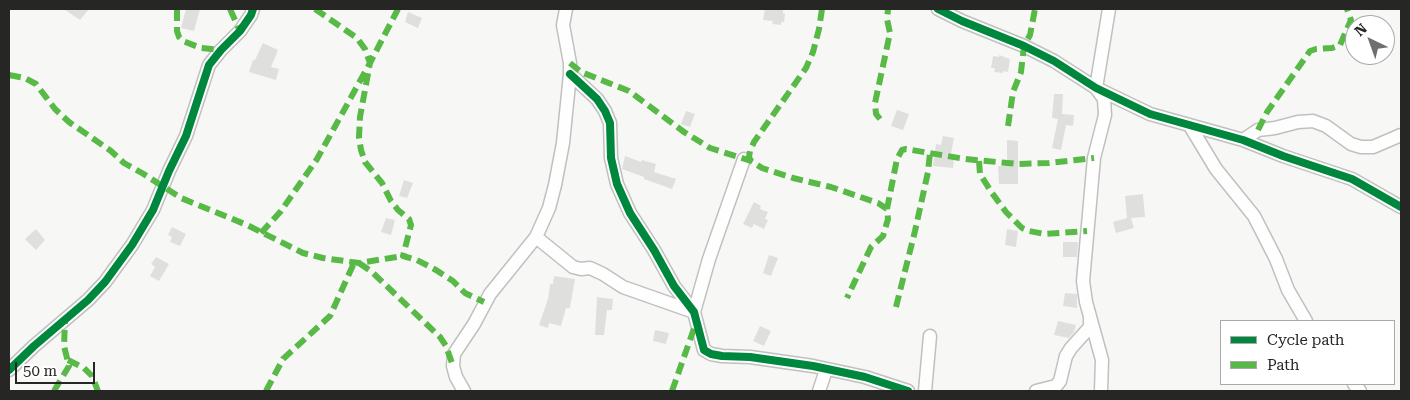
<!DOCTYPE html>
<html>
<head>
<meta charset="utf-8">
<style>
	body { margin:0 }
	#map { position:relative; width:1410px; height:400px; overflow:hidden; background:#f7f8f6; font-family:"Roboto Serif",serif }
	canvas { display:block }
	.frame { position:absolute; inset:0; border:10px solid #262725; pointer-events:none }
	.legend { position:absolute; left:1220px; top:320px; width:175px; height:65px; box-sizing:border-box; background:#fff; border:1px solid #a8a9a8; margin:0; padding:6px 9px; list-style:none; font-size:15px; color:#262725 }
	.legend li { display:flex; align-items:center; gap:10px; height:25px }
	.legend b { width:25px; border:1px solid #a8a9a8 }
	.north { position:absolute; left:1345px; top:15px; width:50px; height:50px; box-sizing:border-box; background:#fff; border:1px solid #a8a9a8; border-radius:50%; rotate:318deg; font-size:14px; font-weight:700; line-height:20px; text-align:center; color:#262725 }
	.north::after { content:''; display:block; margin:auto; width:18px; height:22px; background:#6f706e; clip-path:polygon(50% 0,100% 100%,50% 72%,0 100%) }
	.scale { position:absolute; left:15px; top:362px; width:80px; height:22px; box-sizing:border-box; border:2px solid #262725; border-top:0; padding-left:6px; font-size:15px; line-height:18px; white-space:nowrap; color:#262725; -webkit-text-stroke:4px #fff; paint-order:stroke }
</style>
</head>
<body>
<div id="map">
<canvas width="1410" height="400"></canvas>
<div class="frame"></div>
<ul class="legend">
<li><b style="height:6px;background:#00873e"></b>Cycle path</li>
<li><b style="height:6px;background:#58b947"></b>Path</li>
</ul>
<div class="north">N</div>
<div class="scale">50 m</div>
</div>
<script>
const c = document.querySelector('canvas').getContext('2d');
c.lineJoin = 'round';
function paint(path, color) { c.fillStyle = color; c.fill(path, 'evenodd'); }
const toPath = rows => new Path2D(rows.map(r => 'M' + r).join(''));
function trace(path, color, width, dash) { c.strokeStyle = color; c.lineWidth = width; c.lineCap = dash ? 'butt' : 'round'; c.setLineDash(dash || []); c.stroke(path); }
paint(toPath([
	[64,9,89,9,80,20],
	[186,9,200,9,194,31,181,28],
	[765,9,783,9,783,13,785,14,784,22,781,22,781,25,772,24,773,21,763,20],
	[408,12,422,18,418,28,405,22],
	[263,43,278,50,271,67,279,69,276,80,249,72,253,60,255,60],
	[999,55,1010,59,1008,72,1003,71,1003,73,994,72,995,68,991,68,993,56,999,57],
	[1054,94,1063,94,1062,114,1074,115,1073,126,1066,125,1061,150,1052,148,1058,119,1052,118],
	[897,110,909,114,903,130,891,126],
	[686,111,695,114,690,127,681,124],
	[943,136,954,138,950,159,954,159,953,168,933,166,936,144,941,145],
	[1007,140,1018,141,1018,184,999,184,998,166,1007,166],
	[625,156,641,162,642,160,656,164,654,172,676,179,672,189,644,179,644,177,622,169],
	[404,180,413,183,407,198,399,196],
	[1143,194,1145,217,1131,218,1134,228,1116,233,1113,222,1127,218,1125,196],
	[754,202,761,206,760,209,768,212,765,219,768,220,764,229,754,224,752,228,743,224],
	[386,218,395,220,391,235,381,232],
	[172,227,186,234,180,246,170,242,172,237,168,235],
	[36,229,45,240,36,250,25,239],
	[1007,229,1018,231,1016,247,1005,245],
	[1063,242,1078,242,1077,257,1063,257],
	[769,255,778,258,771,276,763,273],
	[156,257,169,264,159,281,150,276,155,267,151,264],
	[554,276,575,279,570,308,566,308,561,326,549,323,548,328,539,325,548,299,550,284,553,284],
	[1065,293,1077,294,1077,308,1063,306],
	[597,297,613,299,612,310,607,310,604,335,595,335],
	[1058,321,1076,325,1074,332,1069,338,1054,335],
	[760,326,771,331,764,346,753,341],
	[655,330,669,333,666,344,653,341]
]), '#dfe0de');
const minor = toPath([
	[938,9,962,21,1024,46,1054,61,1096,88,1150,114,1243,140,1283,156,1352,179,1401,207],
	[570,74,597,99,605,111,610,123,611,158,617,184,630,213,654,250,674,286,694,312,704,350,711,354,722,356,750,357,813,366,865,377,908,391],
	[1190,126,1216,169,1254,216,1276,259,1288,290,1306,321],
	[1243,140,1258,130,1275,128,1298,122,1313,121,1326,126,1351,144,1361,147,1373,147,1401,135],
	[536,237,573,267,581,269,590,268,603,274,623,287,694,312,709,259,744,159],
	[9,370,34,346,88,300,105,282,132,245,153,210,169,171,186,136,209,65,221,50,240,31,251,15,253,9],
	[1354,384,1360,391],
	[464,391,456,377,453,366,454,354,474,324,490,294,536,237,549,208,555,185,563,143,570,74,570,63,563,25,566,9],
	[819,391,826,370],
	[925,391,930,336],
	[1036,391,1056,386,1060,381,1066,356,1071,348,1090,327,1090,318],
	[1101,391,1102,360,1086,302,1083,281,1094,158,1105,115,1104,99,1096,88,1109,9]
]);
trace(minor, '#c0c1bf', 15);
trace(minor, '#fefefe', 12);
trace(toPath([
	[177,9,177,31,179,37,183,41,201,48,221,50],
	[230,9,240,31],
	[315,9,357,38,365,49,370,63,360,117,359,137,361,150,365,162,382,183,391,201,398,210,409,219,411,225,403,256,417,260,436,270,453,281,465,293,484,302],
	[822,9,819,29,813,52,806,68,754,142,750,151,749,157,751,161,762,168,793,178,831,187,878,203,887,209,888,219,883,236,871,247,847,298],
	[570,63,581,72,629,91,684,132,710,148,751,161],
	[9,75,25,78,36,84,55,109,69,122,111,151,124,163,142,173,181,198,247,225,303,253,323,258,359,263,403,256],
	[880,119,876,114,875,103,890,33,887,19,888,9],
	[1008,126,1013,92,1021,72,1024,46,1030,35,1035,9],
	[1258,130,1267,112,1310,51,1316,49,1332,48,1340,45,1351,20,1347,9],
	[979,161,980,174,992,193,1006,212,1022,228,1029,231,1045,234,1087,231],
	[887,209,897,159,902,150,906,149,965,159,1018,164,1049,163,1094,158],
	[261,233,281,211,317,159,370,63,398,9],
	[359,263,372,272,440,337,446,346,453,366],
	[896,307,915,231,928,172,930,153],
	[68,360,84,368,92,376,98,391],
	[54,391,69,366,64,346,65,321],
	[266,391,283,359,330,316,354,263],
	[672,391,696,323]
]), '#58b947', 6, [12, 6]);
trace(toPath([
	[938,9,962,21,1024,46,1054,61,1096,88,1150,114,1243,140,1283,156,1352,179,1401,207],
	[570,74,597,99,605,111,610,123,611,158,617,184,630,213,654,250,674,286,694,312,704,350,711,354,722,356,750,357,813,366,865,377,908,391],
	[9,370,34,346,88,300,105,282,132,245,153,210,169,171,186,136,209,65,221,50,240,31,251,15,253,9]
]), '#00873e', 8);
</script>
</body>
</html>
